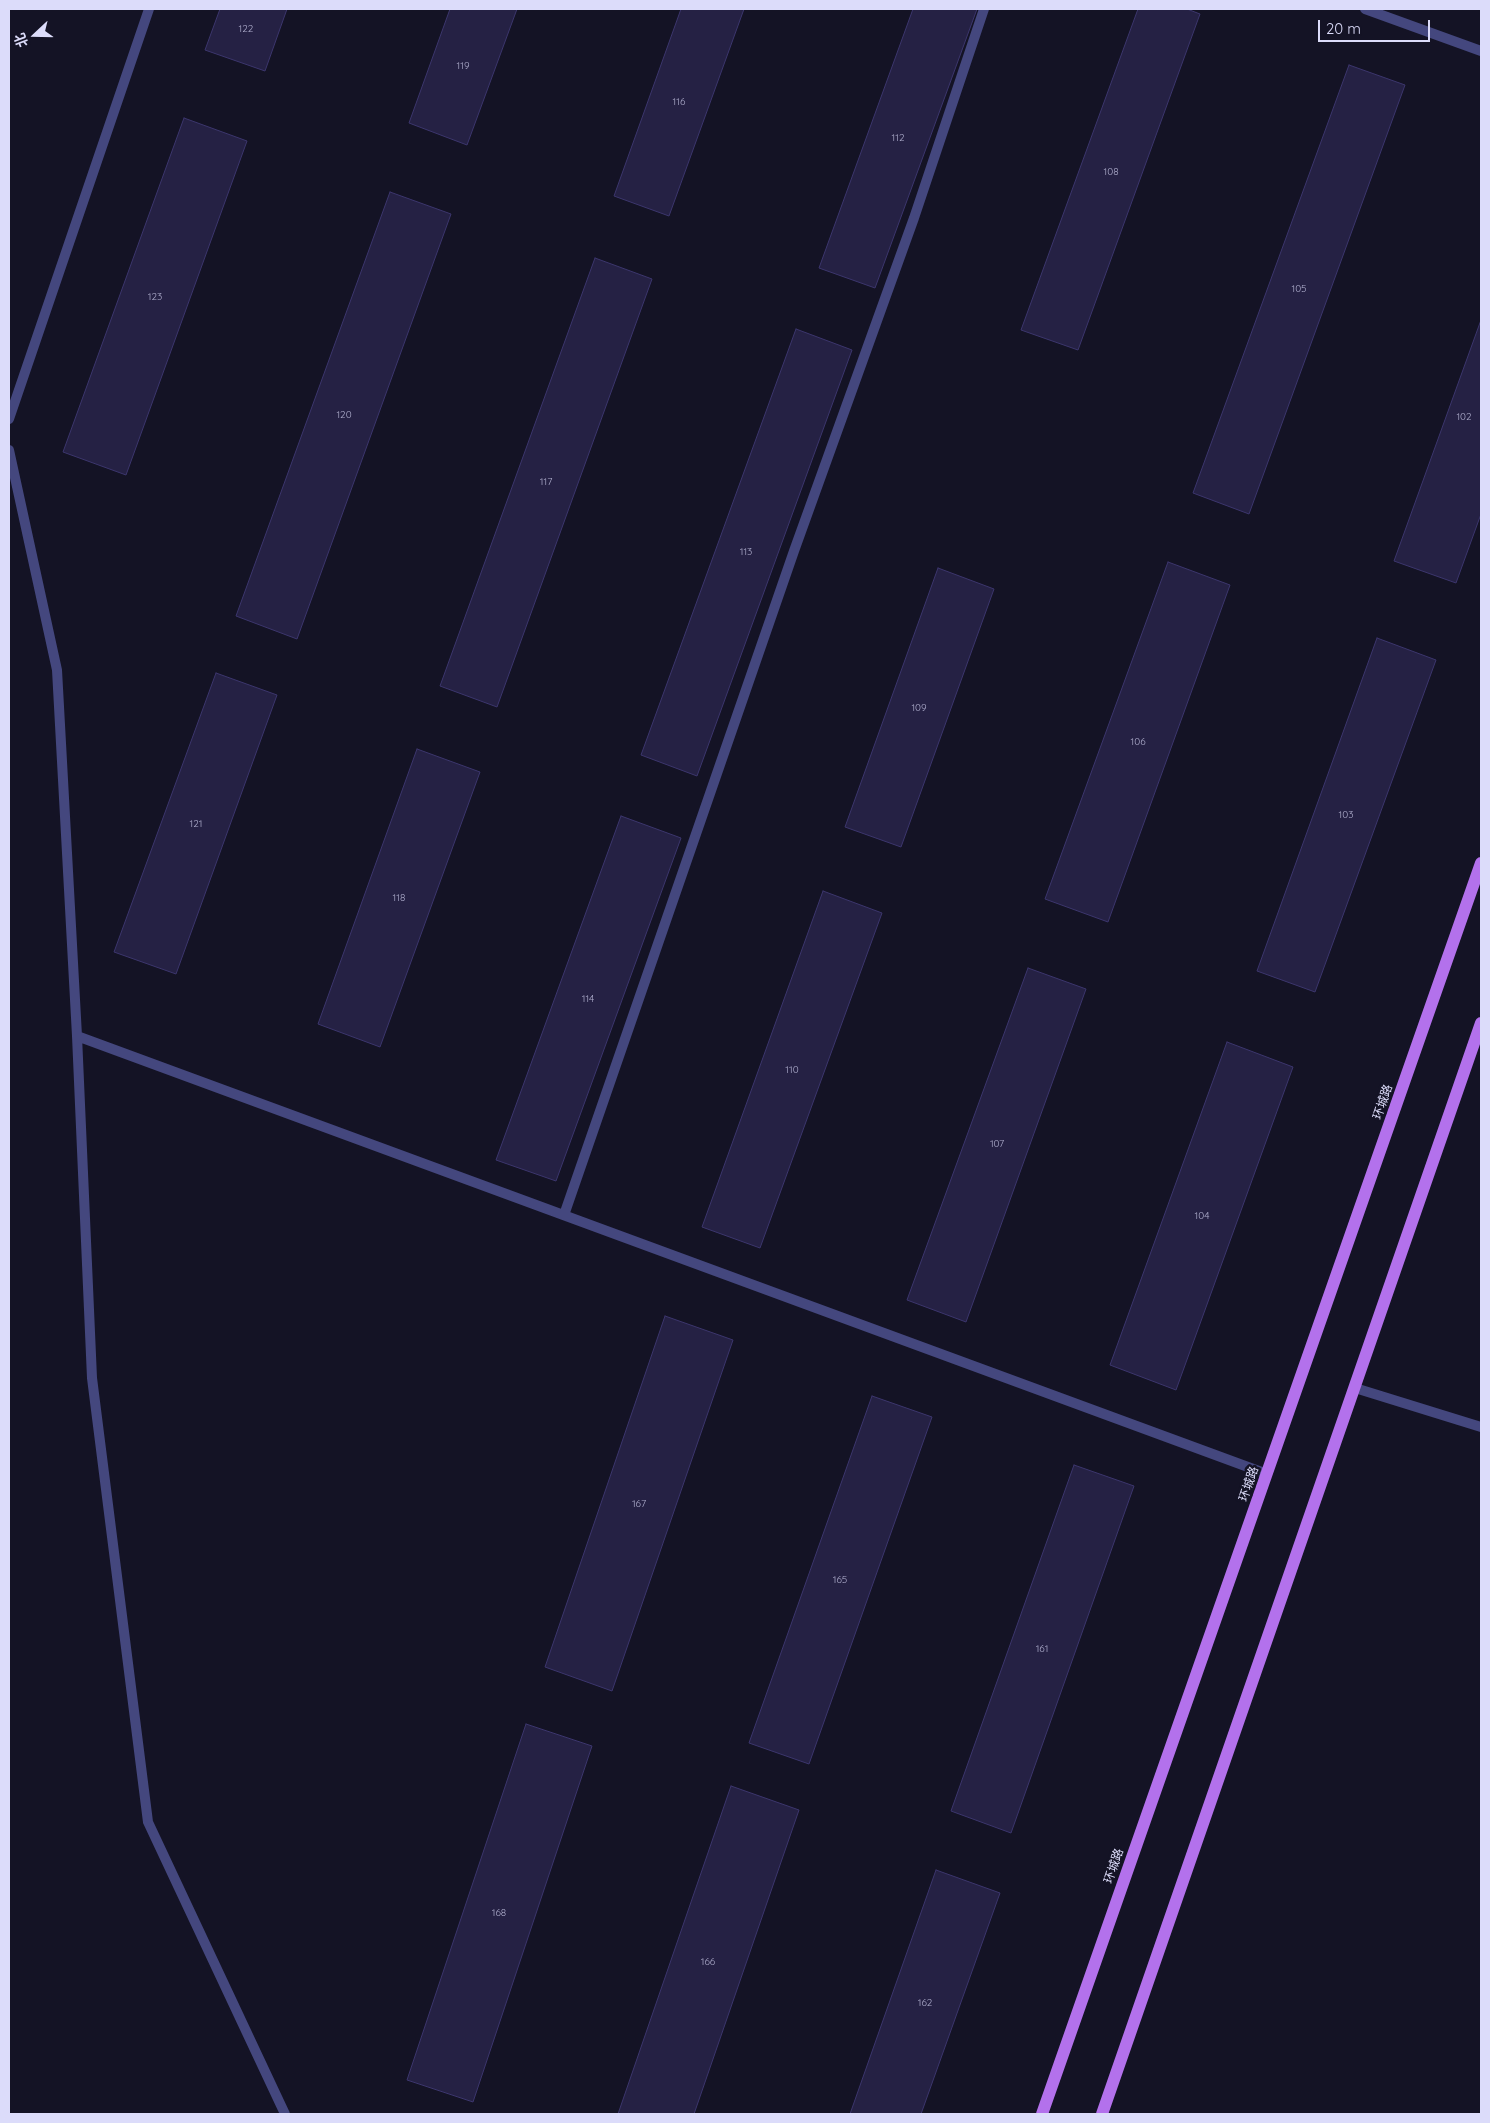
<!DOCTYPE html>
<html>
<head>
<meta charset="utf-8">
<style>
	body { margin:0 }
	#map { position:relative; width:1490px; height:2123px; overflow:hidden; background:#141325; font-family:Quicksand,"Noto Sans SC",sans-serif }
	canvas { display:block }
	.frame { position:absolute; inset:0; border:10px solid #dcdcfa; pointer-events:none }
	.north { position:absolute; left:10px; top:10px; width:50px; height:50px; -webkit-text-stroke:4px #141325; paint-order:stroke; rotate:249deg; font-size:14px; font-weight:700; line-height:20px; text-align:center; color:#dcdcfa }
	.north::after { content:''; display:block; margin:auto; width:18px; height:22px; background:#dcdcfa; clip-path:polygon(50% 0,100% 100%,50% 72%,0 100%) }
	.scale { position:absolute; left:1318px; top:20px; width:112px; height:22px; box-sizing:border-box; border:2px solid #dcdcfa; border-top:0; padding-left:6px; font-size:15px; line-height:18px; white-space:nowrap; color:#dcdcfa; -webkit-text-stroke:4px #141325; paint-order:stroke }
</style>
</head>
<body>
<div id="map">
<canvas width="1490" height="2123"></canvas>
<div class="frame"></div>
<div class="north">北</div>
<div class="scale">20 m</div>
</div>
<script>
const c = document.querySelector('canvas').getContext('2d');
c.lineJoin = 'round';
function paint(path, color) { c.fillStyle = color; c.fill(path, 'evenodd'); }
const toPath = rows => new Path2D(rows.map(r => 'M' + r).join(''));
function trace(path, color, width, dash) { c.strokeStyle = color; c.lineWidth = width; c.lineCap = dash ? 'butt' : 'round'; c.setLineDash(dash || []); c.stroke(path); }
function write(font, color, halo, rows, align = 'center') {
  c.font = font + ' Quicksand,"Noto Sans SC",sans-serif'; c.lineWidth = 5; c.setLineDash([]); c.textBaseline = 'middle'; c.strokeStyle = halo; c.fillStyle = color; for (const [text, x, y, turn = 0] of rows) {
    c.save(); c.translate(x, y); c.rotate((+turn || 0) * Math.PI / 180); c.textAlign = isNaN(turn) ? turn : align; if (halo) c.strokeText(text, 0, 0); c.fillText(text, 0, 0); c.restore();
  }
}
const building = toPath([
	[220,9,287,9,265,71,205,50,220,9],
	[450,9,517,9,467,145,409,123,450,9],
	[681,9,744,9,669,216,614,196,681,9],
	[913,9,977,9,875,288,819,268,913,9],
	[1138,9,1187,9,1200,14,1078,350,1021,330,1138,9],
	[1349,65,1405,85,1249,514,1193,493,1349,65],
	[184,118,247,141,126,475,63,452,184,118],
	[390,192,451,214,297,639,236,616,390,192],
	[595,258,652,279,497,707,440,686,595,258],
	[1481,320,1481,514,1456,583,1394,561,1481,320],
	[796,329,852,350,697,776,641,755,796,329],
	[1168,562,1230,585,1108,922,1045,899,1168,562],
	[938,568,994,589,901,847,845,827,938,568],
	[1377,638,1436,660,1315,992,1257,971,1377,638],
	[216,673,277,695,176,974,114,952,216,673],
	[417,749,480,772,380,1047,318,1024,417,749],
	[621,816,681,838,556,1181,496,1160,621,816],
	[823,891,882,913,760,1248,702,1227,823,891],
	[1028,968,1086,989,966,1322,907,1300,1028,968],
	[1227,1042,1293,1067,1176,1390,1110,1365,1227,1042],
	[665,1316,733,1340,612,1691,545,1667,665,1316],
	[872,1396,932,1417,809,1764,749,1743,872,1396],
	[1074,1465,1134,1486,1011,1833,951,1811,1074,1465],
	[526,1724,592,1746,473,2102,407,2080,526,1724],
	[731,1786,799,1810,694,2114,618,2114,731,1786],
	[936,1870,1000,1893,921,2114,850,2114,936,1870]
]);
paint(building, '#252144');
trace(building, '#3c366d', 1);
trace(toPath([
	[1355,1388,1481,1427]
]), '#44477e', 10);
trace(toPath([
	[1365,9,1481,51],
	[9,419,149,9],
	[9,450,57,670,77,1036,92,1378,148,1822,285,2114],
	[77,1036,1267,1474],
	[564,1215,794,551,914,218,984,9]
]), '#44477e', 10);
trace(toPath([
	[1042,2114,1481,863],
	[1102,2114,1481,1023]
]), '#b371ec', 12);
write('10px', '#aeadcc', null, [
	["122",246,29],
	["119",463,66],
	["116",679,102],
	["112",898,138],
	["108",1111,172],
	["105",1299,289],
	["123",155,297],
	["120",344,415],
	["102",1464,417],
	["117",546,482],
	["113",746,552],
	["109",919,708],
	["106",1138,742],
	["103",1346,815],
	["121",196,824],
	["118",399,898],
	["114",588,999],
	["110",792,1070],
	["107",997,1144],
	["104",1202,1216],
	["167",639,1504],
	["165",840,1580],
	["161",1042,1649],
	["168",499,1913],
	["166",708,1962],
	["162",925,2003]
]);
write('12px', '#dcdcfa', '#141325', [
	["环城路",1383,1102,-71],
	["环城路",1249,1484,-71],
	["环城路",1114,1866,-71]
]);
</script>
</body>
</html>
